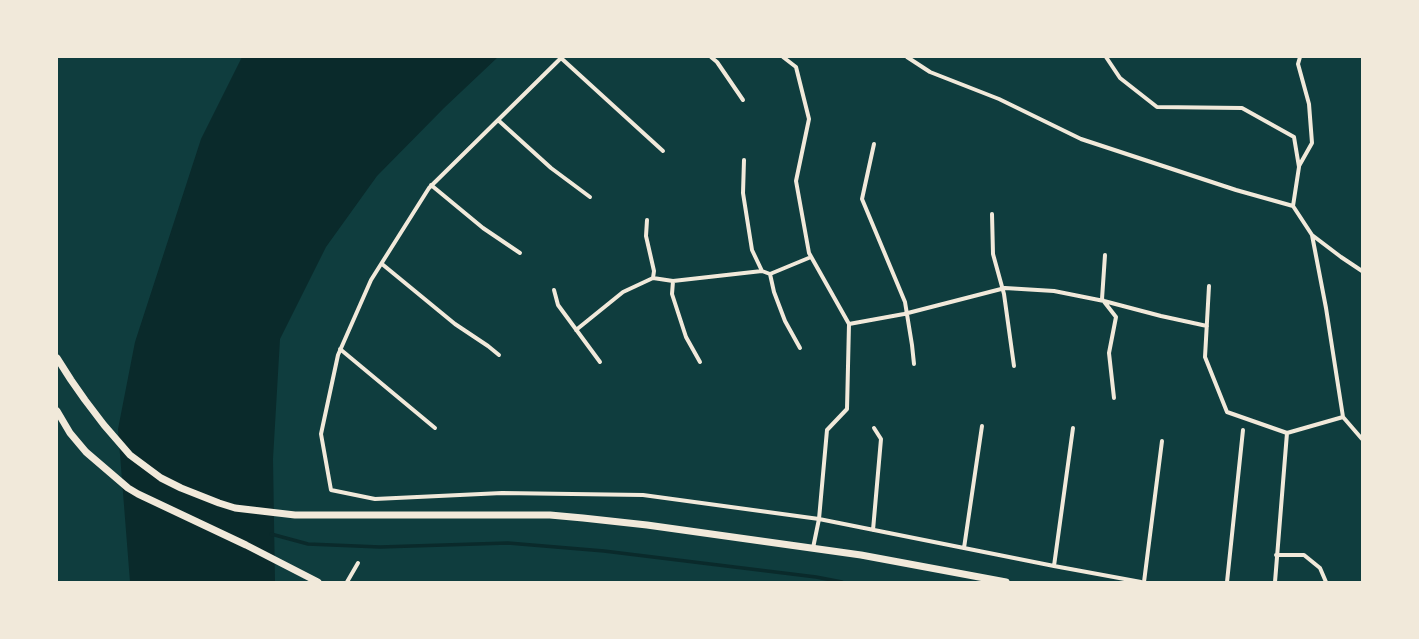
<!DOCTYPE html>
<html>
<head>
<meta charset="utf-8">
<style>
	body { margin:0 }
	#map { position:relative; width:1419px; height:639px; overflow:hidden; background:#0f3d3e; font-family:Lora,serif }
	canvas { display:block }
	.frame { position:absolute; inset:0; border:58px solid #f1e9da; pointer-events:none }
</style>
</head>
<body>
<div id="map">
<canvas width="1419" height="639"></canvas>
<div class="frame"></div>
</div>
<script>
const c = document.querySelector('canvas').getContext('2d');
c.lineJoin = 'round';
function paint(path, color) { c.fillStyle = color; c.fill(path, 'evenodd'); }
const toPath = rows => new Path2D(rows.map(r => 'M' + r).join(''));
function trace(path, color, width, dash) { c.strokeStyle = color; c.lineWidth = width; c.lineCap = dash ? 'butt' : 'round'; c.setLineDash(dash || []); c.stroke(path); }
paint(toPath([
	[242,57,498,57,444,108,377,176,326,247,280,339,273,459,275,582,130,582,118,429,135,342,201,139]
]), '#0a2a2b');
trace(toPath([
	[271,534,308,544,380,547,508,543,604,551,816,577,842,582]
]), '#0a2a2b', 3.5);
trace(toPath([
	[562,57,429,188,371,280,338,355,321,434,331,490,375,499,502,493,643,495,819,519,1054,566,1141,582],
	[711,57,717,62,743,100],
	[783,57,796,67,809,119,796,181,809,253,849,324,847,409,827,430,819,519,813,548],
	[907,57,930,72,999,99,1081,139,1236,190,1293,206,1312,235,1341,257,1362,271],
	[1106,57,1120,78,1157,107,1242,108,1294,137,1299,167,1293,206],
	[561,58,663,151],
	[498,120,551,168,590,197],
	[874,144,862,199,905,302,912,345,914,364],
	[744,160,743,193,752,250,762,271],
	[1299,166,1312,143,1309,104,1298,64,1300,57],
	[431,185,483,228,520,253],
	[992,214,993,254,1004,294,1014,366],
	[647,220,646,236,654,271,653,278],
	[1312,235,1326,308,1343,417],
	[1105,255,1102,299,1116,317,1109,353,1114,398],
	[382,264,455,324,488,346,499,355],
	[770,274,774,292,785,321,800,348],
	[673,281,672,294,686,337,700,362],
	[1209,286,1205,357,1227,412,1287,433],
	[554,290,558,305,600,362],
	[849,324,904,314,1005,288,1054,291,1104,301,1161,316,1207,326],
	[576,330,623,292,653,278,673,281,762,271,770,274,811,257],
	[340,349,435,428],
	[873,530,881,439,874,428],
	[964,548,982,426],
	[1276,555,1304,555,1320,568,1326,582],
	[1054,566,1073,428],
	[347,582,358,563],
	[1144,582,1162,441],
	[1227,582,1243,430],
	[1275,582,1287,433,1343,417,1362,439]
]), '#f1e9da', 4);
trace(toPath([
	[57,358,71,380,85,400,104,425,130,455,161,478,181,488,219,503,235,508,295,515,550,515,583,518,647,525,861,555,1006,582],
	[57,411,70,433,86,452,128,488,138,494,246,545,318,582]
]), '#f1e9da', 7);
</script>
</body>
</html>
